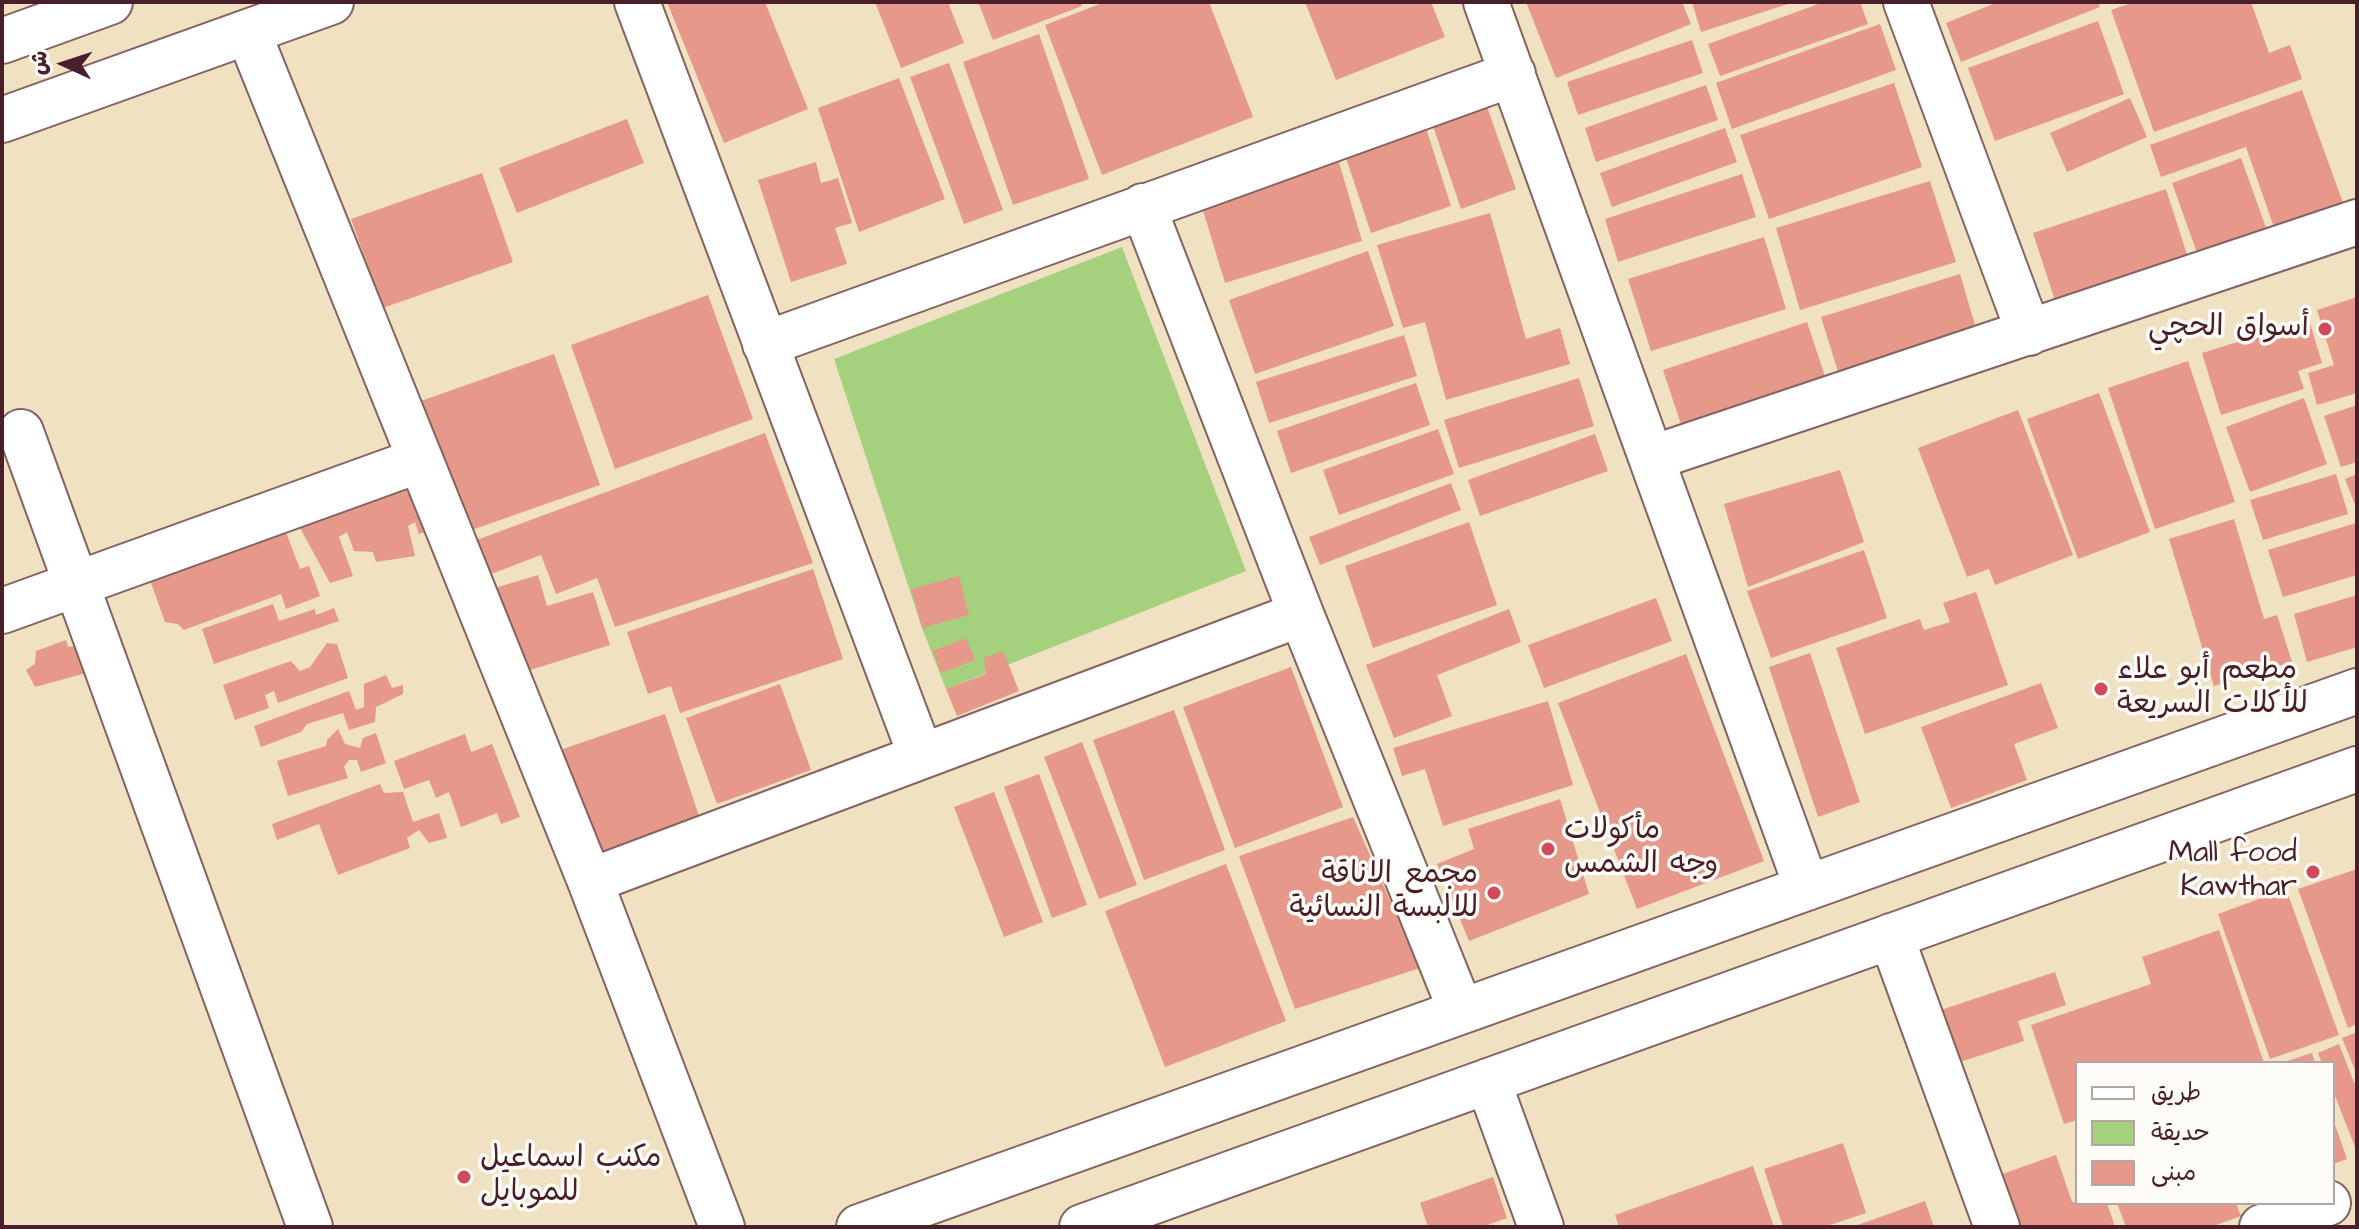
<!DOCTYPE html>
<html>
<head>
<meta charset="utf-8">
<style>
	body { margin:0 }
	#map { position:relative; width:2359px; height:1229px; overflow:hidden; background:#efe1c2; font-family:"Architects Daughter","Playpen Sans Arabic",sans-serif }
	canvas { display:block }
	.frame { position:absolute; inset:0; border:4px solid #4a1f2b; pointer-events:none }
	.legend { position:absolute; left:2075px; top:1061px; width:260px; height:144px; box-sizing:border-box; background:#fdfcf7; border:2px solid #b5a4a5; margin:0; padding:10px 14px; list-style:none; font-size:24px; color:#4a1f2b }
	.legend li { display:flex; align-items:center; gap:16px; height:40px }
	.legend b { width:40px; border:2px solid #b5a4a5 }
	.north { position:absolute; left:24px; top:24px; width:80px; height:80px; -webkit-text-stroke:6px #fdfcf7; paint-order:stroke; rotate:273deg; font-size:22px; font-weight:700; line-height:32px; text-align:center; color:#4a1f2b }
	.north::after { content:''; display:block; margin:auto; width:28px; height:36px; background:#4a1f2b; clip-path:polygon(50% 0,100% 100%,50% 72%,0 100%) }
</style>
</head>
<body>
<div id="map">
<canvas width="2359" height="1229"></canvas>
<div class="frame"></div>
<ul class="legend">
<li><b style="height:10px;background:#fff"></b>طريق</li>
<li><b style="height:22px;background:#a5d17e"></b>حديقة</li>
<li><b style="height:22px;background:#e6988a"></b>مبنى</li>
</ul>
<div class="north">ش</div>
</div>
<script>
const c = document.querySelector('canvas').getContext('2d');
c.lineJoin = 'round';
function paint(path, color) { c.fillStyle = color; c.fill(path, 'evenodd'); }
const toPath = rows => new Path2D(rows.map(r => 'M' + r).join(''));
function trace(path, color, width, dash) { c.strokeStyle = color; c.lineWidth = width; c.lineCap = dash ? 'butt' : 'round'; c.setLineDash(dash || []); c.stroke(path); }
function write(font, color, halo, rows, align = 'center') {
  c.font = font + ' "Architects Daughter","Playpen Sans Arabic",sans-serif'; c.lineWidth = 7; c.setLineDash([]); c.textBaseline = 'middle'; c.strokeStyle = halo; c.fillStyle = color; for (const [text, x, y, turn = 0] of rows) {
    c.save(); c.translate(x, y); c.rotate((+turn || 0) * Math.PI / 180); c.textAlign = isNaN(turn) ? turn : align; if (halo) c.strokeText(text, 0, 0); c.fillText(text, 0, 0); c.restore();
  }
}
paint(toPath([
	[1122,247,1246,571,946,689,922,628,834,359]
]), '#a5d17e');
paint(toPath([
	[667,2,765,2,808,109,724,143],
	[875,2,948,2,964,43,901,68],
	[978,2,1080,2,1082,6,993,40],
	[1105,2,1209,2,1253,117,1102,175,1045,25],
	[1305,2,1431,2,1445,37,1336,80],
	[1526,2,1682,2,1691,24,1556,78],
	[1692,2,1791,2,1791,3,1701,32],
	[1824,2,1860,2,1868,24,1720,76,1708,44],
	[1998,2,2098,2,2100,7,1961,62,1946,23],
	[2134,2,2251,2,2269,53,2290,45,2302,79,2154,132,2111,10],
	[2098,21,2124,94,1995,141,1968,68],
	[1880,24,1896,70,1732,129,1716,83],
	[1039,34,1089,179,1013,205,963,62],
	[1692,40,1703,73,1578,115,1567,82],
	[949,63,1003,210,964,224,910,77],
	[899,78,945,199,859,232,818,108],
	[1894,83,1922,167,1769,219,1740,135],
	[1706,85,1718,120,1596,162,1585,128],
	[2302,90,2346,211,2277,236,2246,147,2161,177,2150,145],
	[2130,98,2147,137,2067,172,2050,133],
	[1485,101,1516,189,1461,209,1430,117],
	[627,119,644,163,517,213,499,168],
	[1425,125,1451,206,1371,233,1344,152],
	[1725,128,1737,162,1612,207,1600,173],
	[1336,152,1362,241,1225,283,1198,194],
	[2241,158,2270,239,2201,264,2172,183],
	[816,162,821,183,838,178,852,223,835,228,847,264,791,282,758,180],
	[482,173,513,262,383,308,351,219],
	[1742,174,1756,217,1618,262,1605,219],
	[1930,181,1956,262,1800,310,1776,228],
	[2166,189,2192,270,2059,313,2033,233],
	[1490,213,1526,339,1560,328,1570,364,1446,400,1425,322,1403,328,1377,245],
	[1764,237,1786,309,1651,351,1628,279],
	[1368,251,1394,326,1255,374,1229,300],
	[1960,274,1978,335,1840,378,1821,317],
	[708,295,753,419,615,469,571,345],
	[2357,297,2357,393,2317,405,2308,373,2334,365,2317,310],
	[2309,320,2322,363,2298,371,2304,389,2221,415,2202,353],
	[1807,322,1829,388,1685,436,1663,370],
	[1404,335,1417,376,1269,423,1256,382],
	[554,354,600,485,463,533,418,402],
	[2188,361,2235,502,2155,529,2108,388],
	[1579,378,1594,426,1459,468,1444,420],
	[1416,383,1430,425,1291,473,1277,431],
	[2099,393,2150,532,2078,559,2027,419],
	[2304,398,2327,464,2250,492,2226,427],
	[2357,405,2357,462,2341,467,2324,416],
	[2018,410,2073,555,1995,585,1989,569,1967,577,1918,448],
	[1438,429,1454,474,1339,515,1323,470],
	[765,433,813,563,615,627,597,578,556,594,541,555,486,576,474,541],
	[1595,434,1608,471,1480,516,1468,480],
	[417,466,439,527,419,534,415,522,408,526,415,556,376,562,373,552,354,551,347,532,339,537,353,576,330,583,293,515],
	[1840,470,1864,542,1748,587,1724,504],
	[2336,474,2348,514,2263,540,2250,500],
	[2357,474,2357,510,2345,479],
	[1451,483,1461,510,1320,565,1309,537],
	[280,517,300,569,309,566,320,596,286,609,281,594,184,630,178,624,165,622,145,566],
	[2234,519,2264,619,2277,615,2292,662,2214,686,2169,539],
	[1469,522,1497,605,1373,648,1345,566],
	[2356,523,2357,575,2283,597,2268,550],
	[1864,550,1887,618,1771,658,1747,591],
	[813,569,843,659,680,713,671,686,648,694,627,632],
	[538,575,547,606,593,592,610,645,521,673,495,588],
	[959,576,969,615,922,628,911,589],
	[1976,592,2008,685,1865,734,1836,648,1920,619,1924,630,1950,622,1943,603],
	[2357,595,2357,647,2307,662,2294,614],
	[1656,598,1672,641,1544,688,1528,645],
	[273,604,279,621,315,609,316,615,334,608,339,621,214,664,202,629],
	[1509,609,1521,642,1437,675,1452,716,1394,738,1366,665],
	[966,638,975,660,941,673,933,651],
	[66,640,68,647,98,643,101,669,35,687,26,670,35,664,36,651],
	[327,643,337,644,348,678,278,703,274,691,265,695,269,708,235,720,223,685,291,661,300,671,310,667],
	[1003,651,1019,691,957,716,946,689,986,674,984,658],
	[1810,653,1860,802,1818,817,1769,667],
	[1686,654,1764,861,1637,909,1558,703],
	[1291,667,1343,807,1235,848,1183,707],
	[386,675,392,688,403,685,403,694,376,707,375,722,349,730,343,713,307,724,301,732,261,747,254,726,349,691,356,710,364,707,364,684],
	[2041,683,2058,728,2014,744,2027,780,1951,808,1921,727],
	[780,684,811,770,717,804,686,718],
	[1548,701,1573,785,1443,826,1425,769,1402,776,1393,748],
	[1174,710,1225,850,1144,880,1093,740],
	[665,714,700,819,596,854,560,750],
	[338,729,345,744,360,748,363,738,376,733,386,763,361,772,357,760,349,760,344,767,348,778,288,796,277,761,326,746,327,740],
	[465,734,471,752,492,744,520,817,501,824,497,813,461,827,449,792,436,798,429,780,404,789,394,761],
	[1082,742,1137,885,1099,899,1044,757],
	[1039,774,1087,905,1052,918,1004,787],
	[380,784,384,793,403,792,413,822,439,813,447,838,429,843,419,830,407,838,410,848,338,875,319,824,277,840,272,824],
	[994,792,1043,922,1004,937,954,807],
	[1560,799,1589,894,1469,941,1437,864,1474,849,1468,829],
	[1353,817,1420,968,1295,1009,1239,856],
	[1226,864,1286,1021,1165,1067,1105,911],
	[2357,869,2357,1024,2348,1028,2298,889],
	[2286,889,2339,1035,2270,1059,2218,914],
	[2219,930,2264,1063,2077,1063,2077,1120,2064,1124,2031,1025,2151,984,2142,957],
	[2055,972,2066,1005,2018,1021,2024,1041,1951,1065,1935,1012],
	[2357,1032,2357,1075,2342,1038],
	[2339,1044,2357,1090,2357,1152,2333,1091,2333,1063,2322,1063,2318,1053],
	[2312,1053,2315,1063,2284,1063,2284,1062],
	[2333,1119,2347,1159,2333,1164],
	[1843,1143,1866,1213,1824,1227,1783,1227,1764,1169],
	[2056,1155,2072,1202,2107,1203,2115,1227,2012,1227,1994,1177],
	[1753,1166,1774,1227,1619,1227,1615,1215],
	[1493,1177,1507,1218,1482,1227,1428,1227,1420,1203],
	[1925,1201,1934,1227,1852,1227],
	[2117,1203,2236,1203,2241,1216,2211,1227,2126,1227]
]), '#e6988a');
const minor = toPath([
	[637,2,921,756],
	[1486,2,1807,888],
	[1906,2,2029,333],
	[248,32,590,881,722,1227],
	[2,41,110,2],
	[2,120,331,2],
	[1143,206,1301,614,1461,1011],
	[765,344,1513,74],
	[21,432,310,1227],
	[1652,458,2357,222],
	[2,611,420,460],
	[590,881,1301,614],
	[1891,936,1997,1227],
	[1488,1081,1541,1227],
	[859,1227,2357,691],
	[1082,1227,2357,769],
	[2262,1227,2328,1203]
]);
trace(minor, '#846360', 48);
trace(minor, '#fff', 44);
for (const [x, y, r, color] of [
	[2325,329,8,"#d1495b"],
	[2101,689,8,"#d1495b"],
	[1548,849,8,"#d1495b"],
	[2313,872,8,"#d1495b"],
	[1494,893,8,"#d1495b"],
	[464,1177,8,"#d1495b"]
]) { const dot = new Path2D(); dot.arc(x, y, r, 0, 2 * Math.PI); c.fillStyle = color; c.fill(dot); trace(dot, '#fdfcf7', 3); }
write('30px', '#4a1f2b', '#fdfcf7', [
	["أسواق الحچي",2309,329],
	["مطعم أبو علاء",2117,672,"left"],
	["للأكلات السريعة",2117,706,"left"],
	["مأكولات",1564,832,"left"],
	["وجه الشمس",1564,866,"left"],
	["Mall food",2297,855],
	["Kawthar",2297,889],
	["مجمع الاناقة",1478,876],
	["للالبسة النسائية",1478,910],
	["مكنب اسماعيل",480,1160,"left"],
	["للموبايل",480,1194,"left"]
], 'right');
</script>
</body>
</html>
